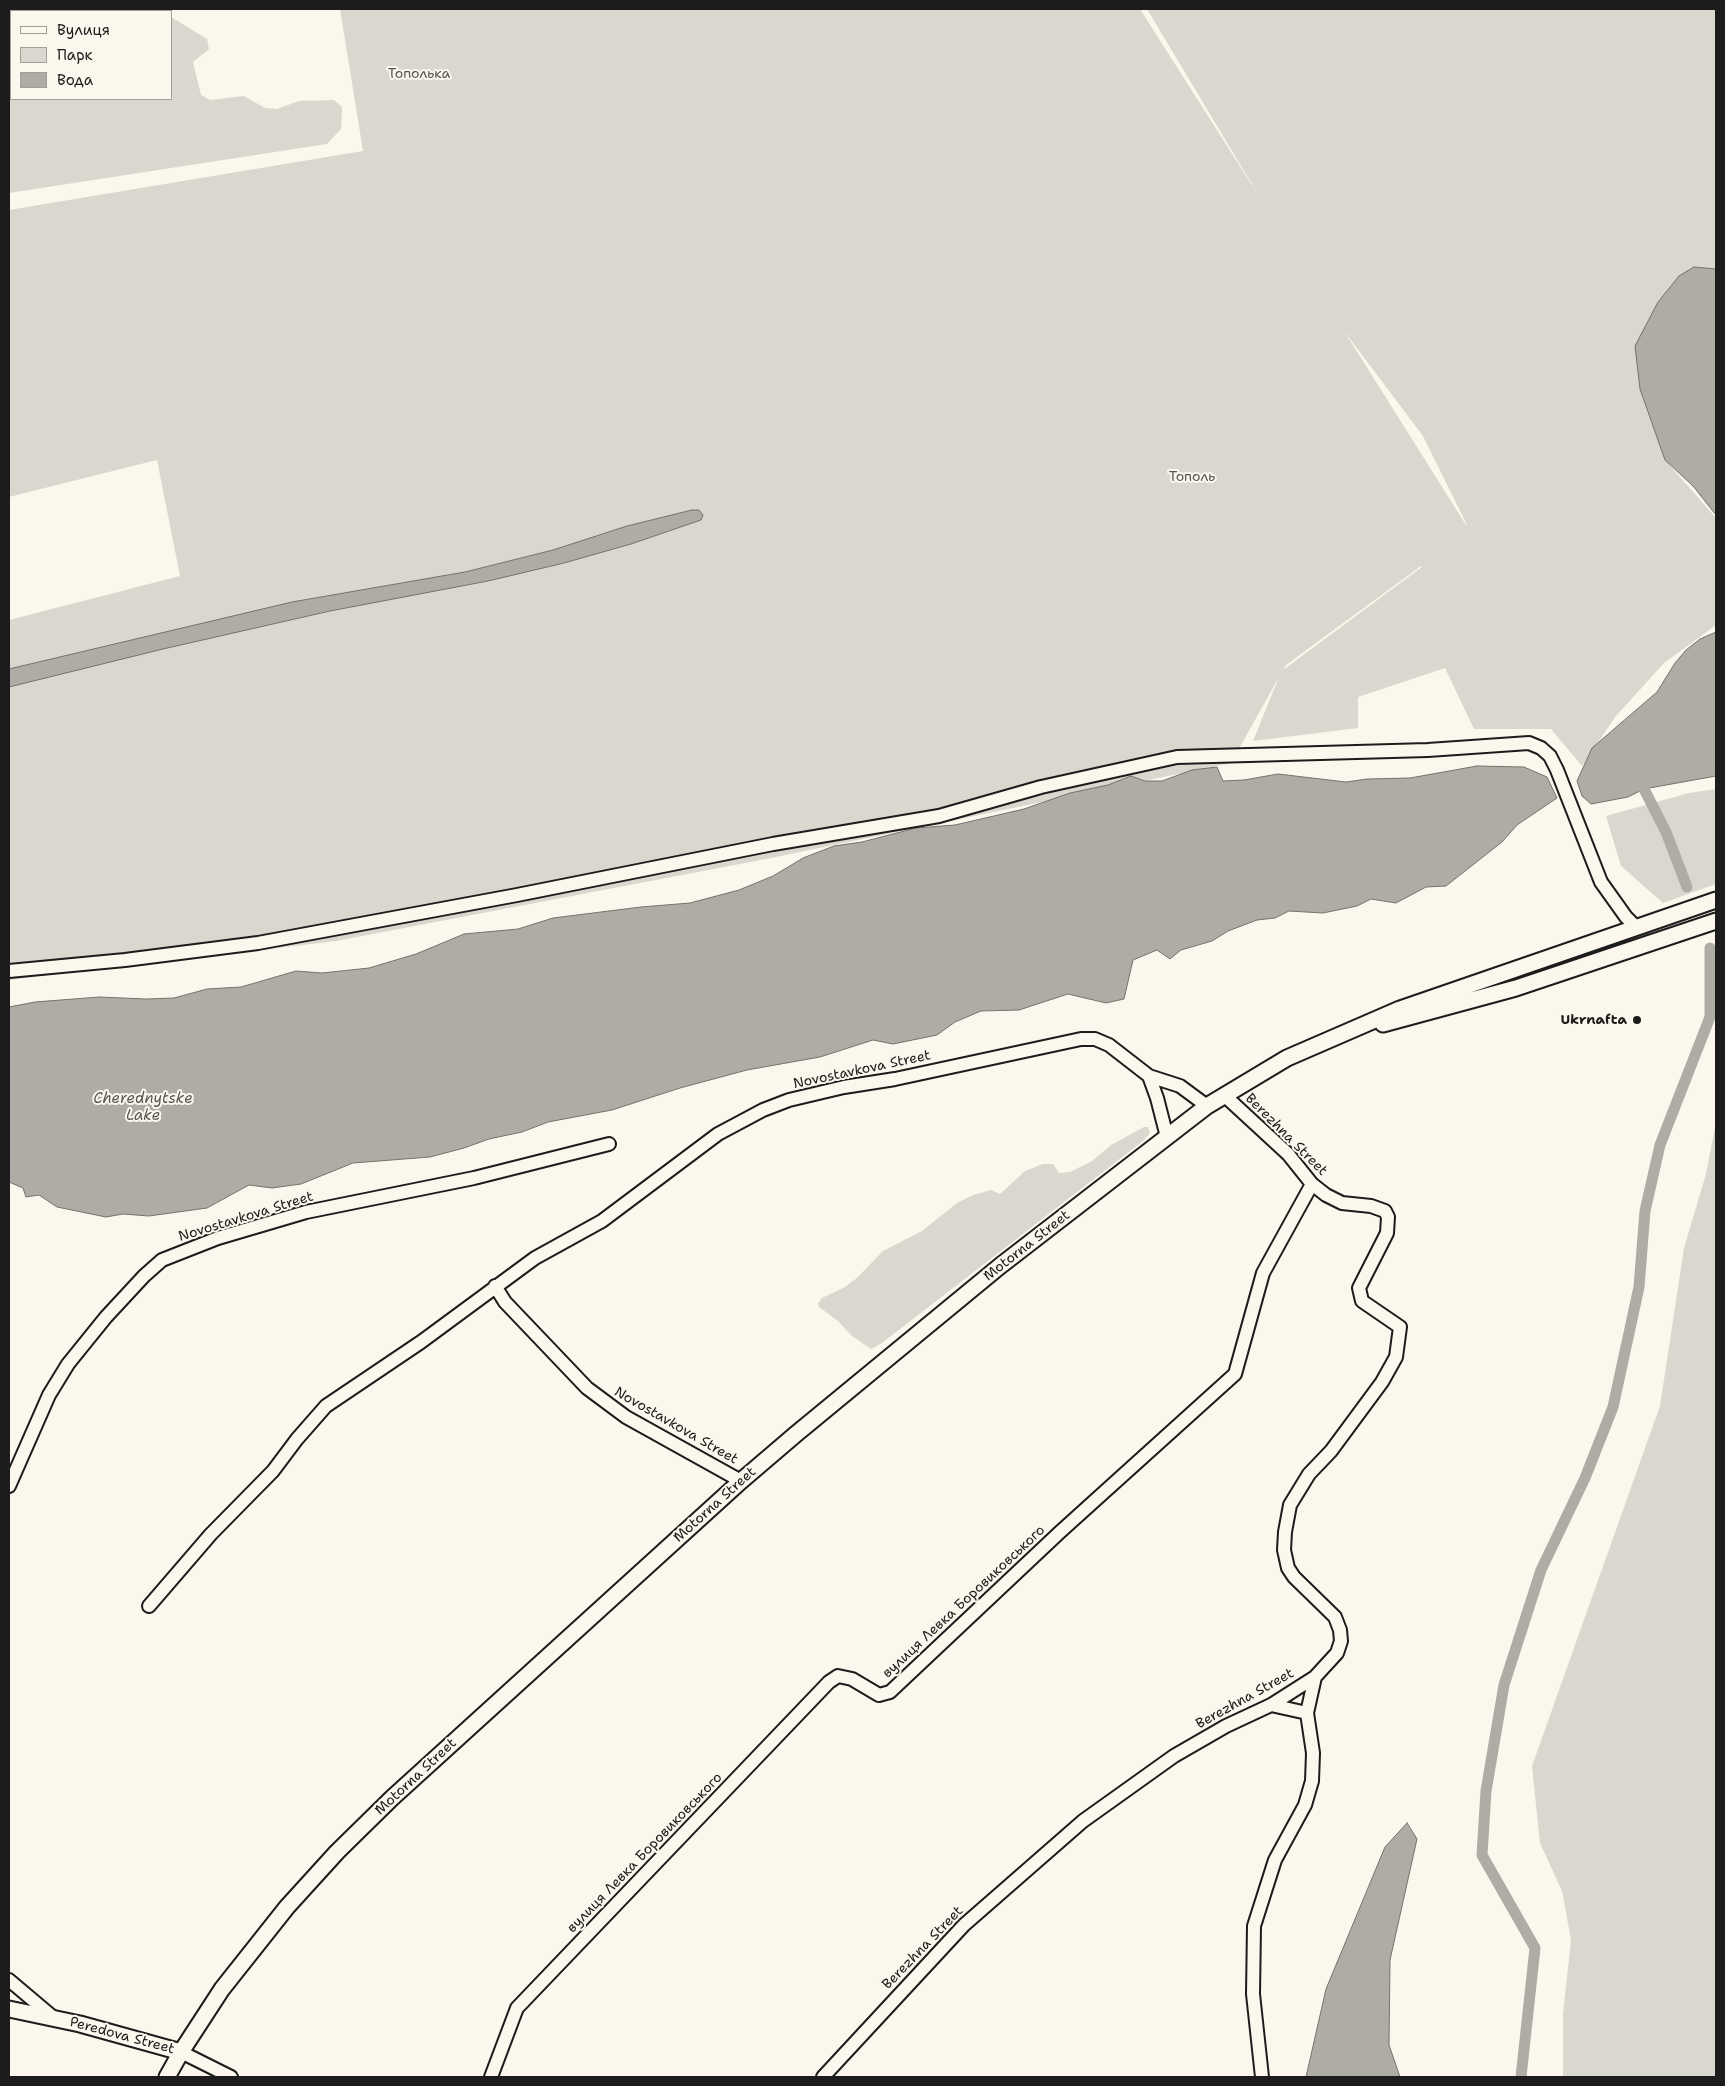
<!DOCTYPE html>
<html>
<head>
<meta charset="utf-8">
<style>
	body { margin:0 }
	#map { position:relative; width:1725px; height:2086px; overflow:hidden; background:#fbf7ec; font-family:"Shantell Sans",sans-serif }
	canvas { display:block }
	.frame { position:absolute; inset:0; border:10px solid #1c1c1c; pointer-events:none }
	.legend { position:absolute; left:10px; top:10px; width:162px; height:90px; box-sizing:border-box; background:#fbf7ec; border:1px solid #a29f99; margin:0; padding:6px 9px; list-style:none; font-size:15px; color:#1c1c1c }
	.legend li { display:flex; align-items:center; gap:10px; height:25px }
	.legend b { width:25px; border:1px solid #a29f99 }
</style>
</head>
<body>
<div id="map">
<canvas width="1725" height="2086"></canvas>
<div class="frame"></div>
<ul class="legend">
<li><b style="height:6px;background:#fbf7ec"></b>Вулиця</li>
<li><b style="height:14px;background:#dad7ce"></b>Парк</li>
<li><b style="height:14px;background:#afaca5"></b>Вода</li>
</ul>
</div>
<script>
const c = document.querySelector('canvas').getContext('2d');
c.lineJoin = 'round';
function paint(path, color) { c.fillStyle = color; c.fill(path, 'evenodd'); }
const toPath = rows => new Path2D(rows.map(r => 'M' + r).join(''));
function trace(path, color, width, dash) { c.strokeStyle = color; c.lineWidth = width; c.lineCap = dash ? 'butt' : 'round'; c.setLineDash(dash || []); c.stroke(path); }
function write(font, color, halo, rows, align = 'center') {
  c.font = font + ' "Shantell Sans",sans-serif'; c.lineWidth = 4; c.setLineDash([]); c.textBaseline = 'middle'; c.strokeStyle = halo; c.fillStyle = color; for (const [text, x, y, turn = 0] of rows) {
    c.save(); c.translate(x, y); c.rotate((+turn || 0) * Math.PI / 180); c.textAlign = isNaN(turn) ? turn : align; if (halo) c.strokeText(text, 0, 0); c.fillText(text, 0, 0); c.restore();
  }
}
paint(toPath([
	[340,9,1140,9,1262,201,1147,9,1716,9,1716,269,1694,267,1665,460,1716,518,1716,625,1664,663,1616,716,1582,766,1551,729,1474,729,1445,668,1358,697,1358,728,1253,741,1279,677,1231,763,766,859,336,941,9,980,9,620,180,576,157,460,9,497,9,210,363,151],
	[1344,331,1423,436,1467,525,1466,525],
	[1421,566,1422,567,1283,670,1286,665],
	[171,17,207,39,209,49,193,62,201,95,210,100,244,96,265,108,277,109,299,101,334,100,342,107,341,129,327,144,9,193,9,128,10,127,9,28,11,28,11,99,171,99],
	[1716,789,1716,884,1663,903,1621,866,1606,816,1689,793],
	[1716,1122,1716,2077,1563,2077,1563,2014,1571,1940,1562,1891,1540,1843,1532,1766,1660,1406,1684,1248,1706,1174],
	[1144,1127,1148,1127,1150,1133,1143,1141,882,1343,871,1349,852,1336,838,1321,819,1307,818,1304,822,1298,845,1287,857,1278,883,1251,922,1231,957,1203,973,1195,991,1190,1000,1194,1025,1171,1043,1164,1053,1164,1059,1173,1070,1172,1092,1161,1111,1145]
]), '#dad7ce');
const water = toPath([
	[1694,267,1716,269,1716,515,1693,486,1665,460,1640,389,1635,346,1658,302,1679,276,1694,267],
	[692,510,699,510,703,515,701,520,631,544,564,563,488,581,330,611,163,649,9,687,9,669,292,602,465,572,553,550,627,526,692,510],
	[1716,632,1716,776,1644,789,1628,797,1591,804,1582,796,1577,781,1592,748,1657,692,1675,663,1686,650,1700,639,1716,632],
	[1477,766,1524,767,1547,777,1557,798,1517,825,1502,842,1446,886,1426,887,1396,903,1371,899,1357,906,1323,913,1289,911,1275,918,1257,920,1228,931,1212,941,1181,950,1170,959,1157,950,1133,960,1124,999,1106,1003,1068,994,1019,1010,981,1011,955,1022,937,1035,893,1044,873,1040,820,1057,747,1070,680,1088,612,1110,548,1122,522,1132,489,1139,464,1148,430,1157,353,1163,301,1184,272,1188,249,1185,207,1208,149,1216,123,1214,106,1217,57,1207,39,1195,26,1197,23,1188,9,1182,9,1007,35,1002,99,997,146,999,174,998,207,989,241,987,296,971,322,973,369,968,416,954,464,934,518,929,553,918,641,907,690,903,739,890,773,876,803,858,834,846,862,842,916,828,955,825,1024,809,1070,793,1108,785,1131,776,1145,781,1162,781,1192,770,1217,767,1223,781,1244,780,1278,774,1346,782,1367,779,1410,778,1477,766],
	[1407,1823,1417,1839,1390,1960,1389,2045,1400,2077,1306,2077,1326,1989,1385,1847,1407,1823]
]);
paint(water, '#afaca5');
trace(water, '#74726e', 1);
trace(toPath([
	[1644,789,1666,832,1687,887],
	[1521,2077,1535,1948,1482,1855,1486,1791,1504,1685,1541,1570,1585,1478,1613,1407,1639,1287,1645,1211,1660,1145,1710,1017,1710,948]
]), '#afaca5', 11);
const minor = toPath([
	[9,971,125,960,258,943,517,895,773,844,939,816,1041,787,1177,757,1428,750,1529,743,1541,748,1550,756,1557,770,1601,882,1626,917,1636,927],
	[1149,1076,1157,1098,1167,1137],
	[495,1286,505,1302,587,1388,626,1417,741,1481],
	[9,1486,49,1395,68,1364,106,1317,144,1276,162,1260,218,1238,306,1212,474,1178,609,1144],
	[149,1606,211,1534,273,1471,297,1439,326,1406,421,1342,535,1258,602,1221,718,1134,763,1110,789,1100,844,1087,895,1079,1081,1039,1095,1039,1109,1045,1149,1076,1180,1086,1207,1106],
	[1271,1705,1307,1713],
	[9,1980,54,2018],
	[181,2052,231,2077],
	[491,2077,517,2008,829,1682,838,1676,852,1679,879,1695,890,1692,1060,1532,1235,1374,1263,1273,1312,1184],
	[823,2077,964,1925,1083,1821,1174,1756,1226,1726,1271,1705,1315,1677,1337,1653,1341,1641,1340,1630,1335,1617,1294,1577,1288,1568,1284,1550,1285,1532,1290,1505,1309,1474,1331,1451,1382,1382,1396,1357,1400,1327,1362,1301,1359,1288,1387,1233,1388,1217,1385,1211,1371,1206,1342,1203,1326,1195,1312,1184,1288,1154,1224,1095],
	[1262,2077,1253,1994,1254,1926,1275,1860,1305,1805,1312,1781,1313,1753,1307,1713,1315,1677]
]);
const tertiary = toPath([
	[1383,1024,1516,988,1716,921],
	[9,2009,80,2024,181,2052],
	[167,2077,181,2052,222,1989,287,1907,337,1852,392,1798,741,1481,796,1434,1000,1266,1207,1106,1287,1058,1400,1009,1716,900]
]);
trace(minor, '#1c1c1c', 16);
trace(tertiary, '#1c1c1c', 19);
trace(minor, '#fbf7ec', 12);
trace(tertiary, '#fbf7ec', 15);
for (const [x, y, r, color] of [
	[1637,1020,5,"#1c1c1c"]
]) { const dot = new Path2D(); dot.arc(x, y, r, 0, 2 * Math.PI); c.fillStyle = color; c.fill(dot); trace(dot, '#fbf7ec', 2); }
write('14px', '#555451', '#fbf7ec', [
	["Тополька",419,74],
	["Тополь",1192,477]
]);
write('bold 14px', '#1c1c1c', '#fbf7ec', [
	["Ukrnafta",1627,1020]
], 'right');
write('14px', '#1c1c1c', '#fbf7ec', [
	["Novostavkova Street",862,1070,-12],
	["Berezhna Street",1286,1135,45],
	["Novostavkova Street",246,1217,-17],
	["Motorna Street",1027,1246,-38],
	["Novostavkova Street",676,1426,30],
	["Motorna Street",715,1505,-42],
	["вулиця Левка Боровиковського",964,1602,-43],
	["Berezhna Street",1245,1699,-29],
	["Motorna Street",416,1777,-43],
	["вулиця Левка Боровиковського",645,1853,-46],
	["Berezhna Street",923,1948,-46],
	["Peredova Street",122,2036,15]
]);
write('italic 15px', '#575653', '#fbf7ec', [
	["Cherednytske",143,1099],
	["Lake",143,1116]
]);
</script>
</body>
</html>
